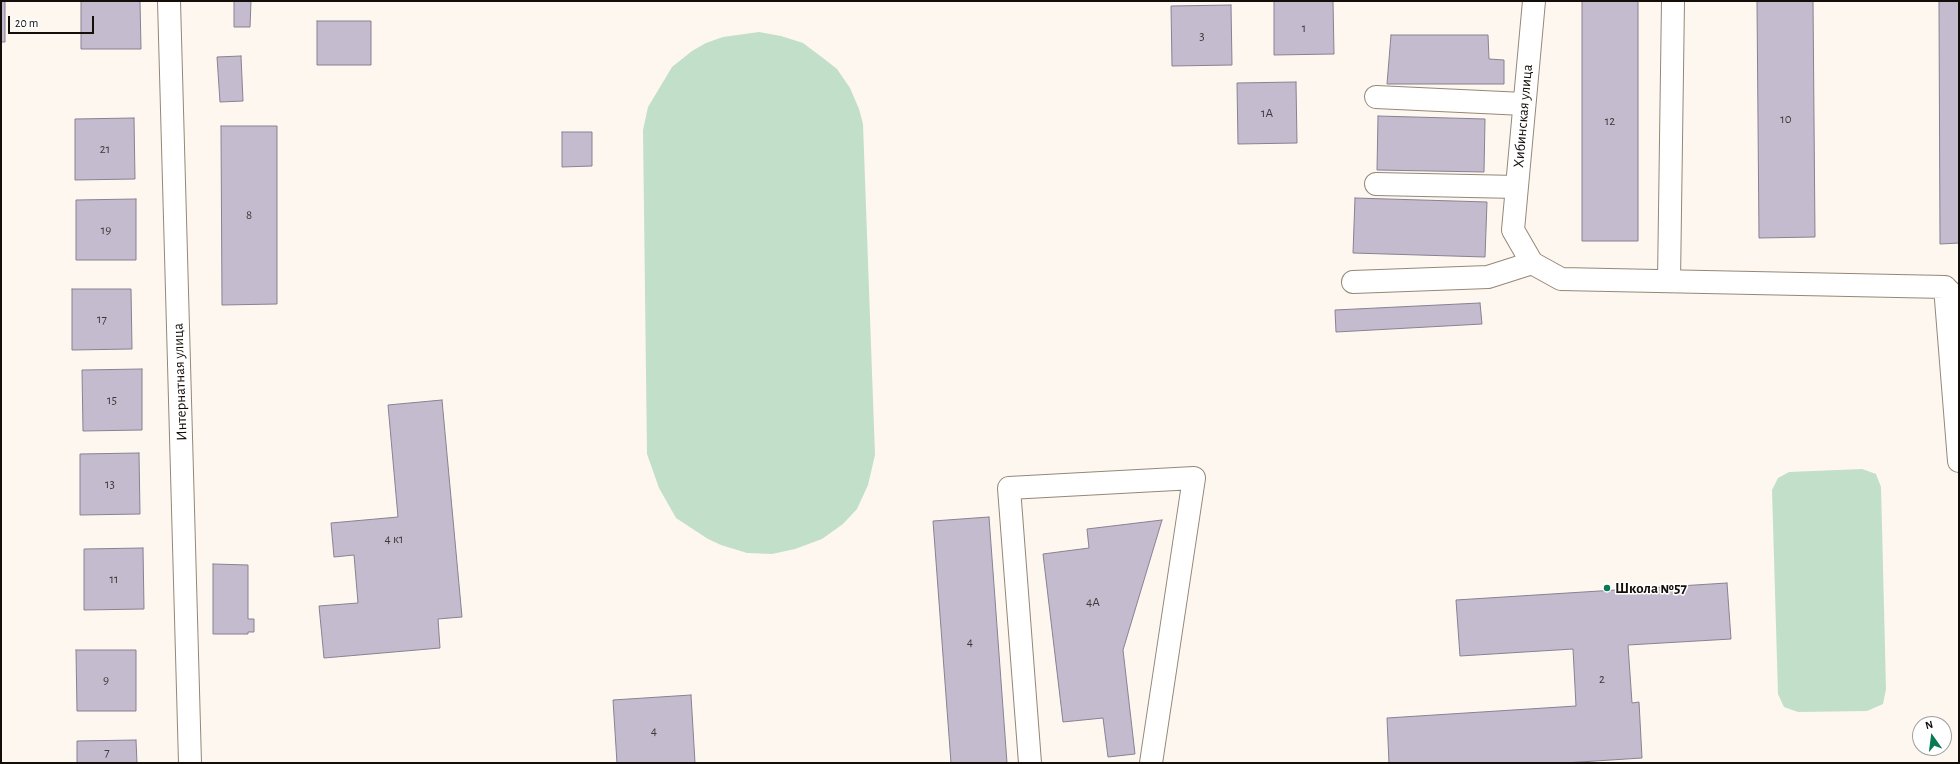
<!DOCTYPE html>
<html>
<head>
<meta charset="utf-8">
<style>
	body { margin:0 }
	#map { position:relative; width:1960px; height:764px; overflow:hidden; background:#fdf7f0; font-family:"Alegreya Sans",sans-serif }
	canvas { display:block }
	.frame { position:absolute; inset:0; border:2px solid #130e09; pointer-events:none }
	.north { position:absolute; left:1912px; top:716px; width:40px; height:40px; box-sizing:border-box; background:#fff; border:1px solid #a19f9d; border-radius:50%; rotate:346deg; font-size:11px; font-weight:700; line-height:16px; text-align:center; color:#130e09 }
	.north::after { content:''; display:block; margin:auto; width:14px; height:18px; background:#077954; clip-path:polygon(50% 0,100% 100%,50% 72%,0 100%) }
	.scale { position:absolute; left:8px; top:16px; width:86px; height:18px; box-sizing:border-box; border:2px solid #130e09; border-top:0; padding-left:5px; font-size:12px; line-height:14px; white-space:nowrap; color:#130e09; -webkit-text-stroke:3px #fff; paint-order:stroke }
</style>
</head>
<body>
<div id="map">
<canvas width="1960" height="764"></canvas>
<div class="frame"></div>
<div class="north">N</div>
<div class="scale">20 m</div>
</div>
<script>
const c = document.querySelector('canvas').getContext('2d');
c.lineJoin = 'round';
function paint(path, color) { c.fillStyle = color; c.fill(path, 'evenodd'); }
const toPath = rows => new Path2D(rows.map(r => 'M' + r).join(''));
function trace(path, color, width, dash) { c.strokeStyle = color; c.lineWidth = width; c.lineCap = dash ? 'butt' : 'round'; c.setLineDash(dash || []); c.stroke(path); }
function write(font, color, halo, rows, align = 'center') {
  c.font = font + ' "Alegreya Sans",sans-serif'; c.lineWidth = 3; c.setLineDash([]); c.textBaseline = 'middle'; c.strokeStyle = halo; c.fillStyle = color; for (const [text, x, y, turn = 0] of rows) {
    c.save(); c.translate(x, y); c.rotate((+turn || 0) * Math.PI / 180); c.textAlign = isNaN(turn) ? turn : align; if (halo) c.strokeText(text, 0, 0); c.fillText(text, 0, 0); c.restore();
  }
}
paint(toPath([
	[759,32,781,36,803,43,823,58,837,69,850,88,859,109,863,124,875,455,868,485,857,509,843,524,822,539,795,549,772,554,747,553,721,545,708,539,676,518,659,488,647,454,643,130,648,107,672,67,692,51,706,43,723,37],
	[1862,469,1876,474,1881,487,1886,689,1883,704,1867,711,1798,712,1784,707,1778,694,1772,490,1778,478,1789,472]
]), '#c2dfca');
const building = toPath([
	[1,1,5,1,5,42,1,42,1,1],
	[81,1,140,1,141,49,81,49,81,1],
	[234,1,251,1,250,27,234,27,234,1],
	[1274,1,1333,1,1334,54,1274,55,1274,1],
	[1582,1,1638,1,1638,241,1582,241,1582,1],
	[1757,1,1813,1,1815,237,1759,238,1757,1],
	[1939,1,1959,1,1959,243,1940,244,1939,1],
	[1231,5,1232,65,1172,66,1171,6,1231,5],
	[317,21,371,21,371,65,317,65,317,21],
	[1391,35,1488,35,1489,59,1504,60,1504,84,1387,84,1391,35],
	[241,56,243,101,220,102,217,57,241,56],
	[1296,82,1297,143,1238,144,1237,83,1296,82],
	[1378,116,1485,119,1484,172,1377,170,1378,116],
	[134,118,135,179,75,180,75,119,134,118],
	[221,126,277,126,277,304,222,305,221,126],
	[562,132,592,132,592,166,562,167,562,132],
	[1355,198,1487,202,1485,257,1353,253,1355,198],
	[136,199,136,260,76,260,76,200,136,199],
	[72,289,131,289,132,349,72,350,72,289],
	[1480,303,1482,324,1336,332,1335,310,1480,303],
	[142,369,142,430,83,431,82,370,142,369],
	[442,400,462,617,438,619,440,648,324,658,319,606,358,603,354,555,334,557,331,523,398,517,388,405,442,400],
	[139,453,140,514,80,515,80,454,139,453],
	[989,517,1007,763,951,763,933,521,989,517],
	[1162,520,1123,650,1135,754,1108,757,1103,718,1063,722,1043,554,1089,548,1087,529,1162,520],
	[143,548,144,609,84,610,84,549,143,548],
	[213,564,248,565,248,619,254,619,254,632,248,632,248,634,213,634,213,564],
	[1727,583,1731,639,1628,645,1632,703,1639,702,1642,758,1564,763,1389,763,1387,718,1576,706,1573,649,1460,656,1456,600,1727,583],
	[76,650,136,650,136,711,77,711,76,650],
	[691,695,695,763,617,763,613,700,691,695],
	[136,740,137,763,77,763,77,741,136,740]
]);
paint(building, '#c4bcce');
trace(building, '#888192', 1);
const minor = toPath([
	[169,1,190,763],
	[1534,1,1513,230,1532,263,1561,279,1945,287,1959,301],
	[1376,97,1524,104],
	[1376,184,1517,187],
	[1669,281,1673,1],
	[1353,282,1488,277,1532,263],
	[1945,287,1959,461],
	[1030,763,1009,488,1194,478,1151,763]
]);
trace(minor, '#958778', 24);
trace(minor, '#fff', 22);
for (const [x, y, r, color] of [
	[1607,588,4,"#077954"]
]) { const dot = new Path2D(); dot.arc(x, y, r, 0, 2 * Math.PI); c.fillStyle = color; c.fill(dot); trace(dot, '#fff', 1.5); }
write('13px', '#3f3a3a', null, [
	["1",1304,28],
	["3",1202,36],
	["1А",1267,113],
	["10",1786,119],
	["12",1610,121],
	["21",105,149],
	["8",249,215],
	["19",106,230],
	["17",102,319],
	["15",112,400],
	["13",110,484],
	["4 к1",394,539],
	["11",114,579],
	["4А",1093,602],
	["4",970,642],
	["2",1602,679],
	["9",106,680],
	["4",654,731],
	["7",107,752]
]);
write('15px', '#130e09', '#fff', [
	["Хибинская улица",1523,116,-85],
	["Интернатная улица",180,382,-92]
]);
write('bold 15px', '#130e09', '#fff', [
	["Школа №57",1615,588]
], 'left');
</script>
</body>
</html>
